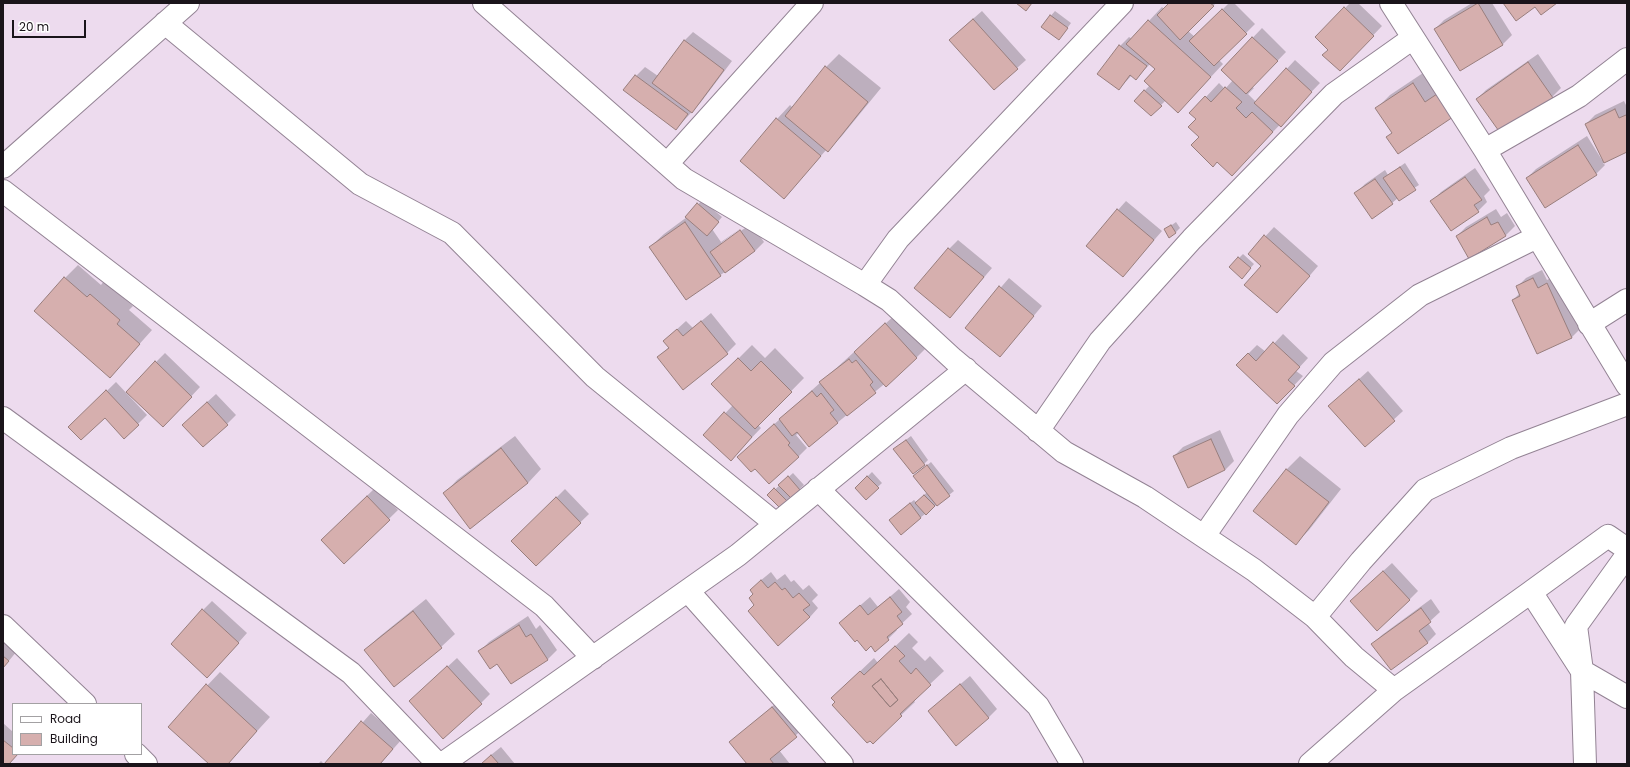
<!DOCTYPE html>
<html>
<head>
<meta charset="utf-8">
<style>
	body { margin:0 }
	#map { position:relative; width:1630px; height:767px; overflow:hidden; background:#eddbee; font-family:Poppins,sans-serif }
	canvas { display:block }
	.frame { position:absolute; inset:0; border:4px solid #1a141a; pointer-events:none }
	.legend { position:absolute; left:12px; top:703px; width:130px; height:52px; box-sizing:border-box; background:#fff; border:1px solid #a3a1a3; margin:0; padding:5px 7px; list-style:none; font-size:12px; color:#1a141a }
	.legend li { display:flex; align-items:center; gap:8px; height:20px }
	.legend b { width:20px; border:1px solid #a3a1a3 }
	.scale { position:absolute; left:12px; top:20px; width:74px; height:18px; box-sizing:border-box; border:2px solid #1a141a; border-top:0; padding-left:5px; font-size:12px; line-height:14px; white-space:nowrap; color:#1a141a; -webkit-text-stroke:3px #fff; paint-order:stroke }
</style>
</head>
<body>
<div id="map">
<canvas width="1630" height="767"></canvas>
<div class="frame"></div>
<ul class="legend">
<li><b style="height:5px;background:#fff"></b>Road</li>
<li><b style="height:11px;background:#d6afae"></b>Building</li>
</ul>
<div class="scale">20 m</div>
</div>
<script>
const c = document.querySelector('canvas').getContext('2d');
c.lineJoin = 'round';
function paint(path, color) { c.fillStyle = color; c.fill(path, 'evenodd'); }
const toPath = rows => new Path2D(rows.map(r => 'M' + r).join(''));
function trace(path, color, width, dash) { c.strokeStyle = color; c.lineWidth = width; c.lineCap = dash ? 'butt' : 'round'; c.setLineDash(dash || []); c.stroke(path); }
paint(toPath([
	[1171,3,1216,3,1188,31,1195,37,1229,3,1234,3,1255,24,1219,60,1223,64,1178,112,1166,100,1151,115,1135,101,1150,85,1156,69,1150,64,1136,78,1132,75,1119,89,1120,46,1129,37,1132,39,1162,7,1164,9],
	[1350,3,1358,3,1382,26,1340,70,1329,50,1317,37],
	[1472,3,1492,3,1512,35,1503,44,1460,70,1435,29,1444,20],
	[982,11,1026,60,1017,68,959,31],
	[1055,11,1071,23,1063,34,1042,26],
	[1262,28,1286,52,1252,87,1254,88,1248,94,1256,102,1295,60,1320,83,1245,161,1200,137,1197,119,1191,113,1219,83,1225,89,1233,80,1222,70],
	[693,32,732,61,701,102,676,129,636,76,645,67,658,76,684,41],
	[839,54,881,88,841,137,827,149,784,198,777,119,790,105,793,108,826,67],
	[1538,54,1561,88,1552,97,1501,132,1477,99,1486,90],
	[1426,71,1451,81,1398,153,1388,137,1393,132,1377,108,1390,95],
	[1624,101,1627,107,1627,151,1603,163,1605,165,1596,174,1527,178,1536,169,1587,136,1602,160,1603,159,1586,124,1595,115],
	[1405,163,1419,185,1398,198,1392,203,1356,193,1365,184,1385,170,1388,175],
	[1475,168,1490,190,1484,196,1487,202,1478,211,1452,230,1432,201,1441,192],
	[702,200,722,217,712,229,721,242,750,222,764,242,755,251,686,299,650,247,664,234,687,217],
	[744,226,745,228,722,244,721,243],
	[1126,201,1162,231,1123,276,1118,210],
	[1496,209,1501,217,1507,213,1515,226,1506,235,1469,257,1457,236,1466,227],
	[1176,222,1180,228,1175,233,1165,230],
	[1274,227,1318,266,1286,303,1262,266,1249,254],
	[958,240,992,268,950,317,949,249],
	[1243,254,1254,264,1246,273,1239,258],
	[78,265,101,285,104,281,133,306,129,310,152,330,110,377,65,278],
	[1542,270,1547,280,1556,275,1581,328,1572,337,1537,353,1513,300,1520,293,1517,287,1526,278],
	[1009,278,1042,306,1000,356,966,328],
	[711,313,736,344,727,353,658,357,669,347,664,341,686,321,693,328],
	[895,315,925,349,916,358,837,423,799,433,796,435,807,448,798,457,755,467,738,457],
	[1283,334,1308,358,1296,371,1303,376,1286,394,1237,365,1257,345,1266,352],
	[752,345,765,358,775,348,804,378,758,425,761,428,740,450,705,435,733,405,713,384],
	[165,353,200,387,172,417,156,362],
	[1368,371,1403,411,1365,446,1339,397],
	[116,382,147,415,124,438,105,417,70,427],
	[216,394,236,415,227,424,192,416],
	[1220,430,1234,461,1225,470,1174,456,1183,447],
	[515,436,541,469,528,483,444,494,457,480],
	[911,436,928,460,924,464,899,445],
	[1300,456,1341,489,1309,530,1296,543,1255,510,1287,469],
	[931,462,954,491,901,533,895,515,914,500,917,503,927,492,914,476],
	[872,472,882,483,866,498,856,488],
	[793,473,804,485,780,507,769,495],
	[376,487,398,510,344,563,331,531],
	[565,489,589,514,536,565,513,541],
	[1392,563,1418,591,1409,600,1360,592],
	[771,572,777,580,785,574,791,582,794,580,803,590,809,585,818,595,812,601,818,608,810,617,755,605,760,581],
	[899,589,910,602,906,607,912,614,896,629,897,630,888,639,872,645,857,639,840,623,870,597,878,607],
	[426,599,455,634,441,647,394,685,365,650,379,637],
	[1431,599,1440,612,1428,623,1436,634,1427,643,1373,644,1382,635],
	[212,601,247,633,216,668,203,610],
	[528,616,536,629,540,625,557,650,548,659,511,683,498,662,480,651,489,642],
	[909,633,918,642,912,648,925,661,930,656,944,671,913,700,915,702,873,742,832,698,874,658,878,663],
	[3,640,17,651,3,668],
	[457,658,490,694,481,703,419,693],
	[220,672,270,717,227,764,211,764,169,726],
	[970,676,997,709,988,718,929,711],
	[782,698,805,727,779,750,790,764,749,764,731,742],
	[371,713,402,739,380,764,326,764],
	[3,723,13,732,13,754,18,754,9,764,3,764],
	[501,747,515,764,482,764,491,755],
	[321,761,324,764,318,764]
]), '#0003');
const building = toPath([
	[1016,3,1032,3,1026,11,1016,3],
	[1169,3,1210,3,1214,6,1180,40,1157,15,1169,3],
	[1478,3,1503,45,1460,71,1434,29,1478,3],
	[1503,3,1557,3,1541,15,1535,7,1516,21,1503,3],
	[1344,7,1374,36,1340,71,1322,55,1328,50,1315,37,1344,7],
	[1222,9,1247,34,1214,66,1189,41,1222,9],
	[1050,15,1068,28,1059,40,1041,27,1050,15],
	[973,19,1018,69,994,90,949,40,973,19],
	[1148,20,1211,77,1178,113,1144,81,1155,69,1126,44,1148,20],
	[1252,37,1278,61,1246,94,1221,70,1252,37],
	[684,40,724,70,692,113,652,83,684,40],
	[1119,45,1147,66,1136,80,1130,75,1119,90,1097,74,1119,45],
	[1528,62,1553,98,1501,134,1476,99,1528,62],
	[825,66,868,102,828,152,785,116,825,66],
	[1286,68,1312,92,1281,127,1254,103,1286,68],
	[635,75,688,114,676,130,623,90,635,75],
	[1413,83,1425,102,1437,94,1453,117,1398,154,1386,137,1392,133,1375,108,1413,83],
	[1225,87,1242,102,1236,108,1246,118,1252,112,1273,132,1232,176,1217,162,1213,167,1191,145,1199,137,1188,127,1196,119,1189,113,1205,96,1211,102,1225,87],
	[1144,90,1162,106,1151,116,1134,101,1144,90],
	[1615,109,1619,118,1626,115,1627,117,1627,152,1604,163,1585,124,1615,109],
	[776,118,821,156,784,199,740,161,776,118],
	[1578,145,1597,175,1545,208,1526,178,1578,145],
	[1400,167,1416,190,1399,201,1383,178,1400,167],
	[1465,177,1482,200,1474,205,1479,212,1451,231,1430,201,1465,177],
	[1375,179,1393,204,1372,219,1354,193,1375,179],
	[697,203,719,222,707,236,685,217,697,203],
	[1117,209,1154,240,1123,277,1086,246,1117,209],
	[1487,217,1491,225,1498,222,1506,236,1469,259,1456,236,1487,217],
	[685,222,721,276,686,300,649,247,685,222],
	[1171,225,1176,233,1169,238,1164,229,1171,225],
	[740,230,755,251,725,273,710,252,740,230],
	[1264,235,1310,276,1277,313,1244,285,1261,266,1248,254,1264,235],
	[948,248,984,277,950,318,914,288,948,248],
	[1238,257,1251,268,1242,279,1229,267,1238,257],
	[64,277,87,297,90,294,120,320,117,324,140,344,110,378,34,311,64,277],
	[1533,278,1538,288,1547,283,1572,338,1537,354,1512,300,1520,296,1516,286,1533,278],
	[999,286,1034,316,1000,357,965,328,999,286],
	[701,321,728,354,683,390,657,357,669,348,663,341,677,329,683,336,701,321],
	[885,323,917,358,886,387,854,352,885,323],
	[1273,342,1300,367,1288,380,1295,386,1277,404,1236,365,1248,353,1256,361,1273,342],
	[738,358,751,371,761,361,792,392,755,429,711,384,738,358],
	[849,359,852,363,856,360,873,382,870,385,876,393,847,416,819,382,849,359],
	[155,361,192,397,163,427,126,392,155,361],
	[1359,379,1395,421,1365,447,1328,406,1359,379],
	[106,390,139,425,124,439,105,418,81,440,68,427,106,390],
	[812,391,817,397,821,393,834,410,830,413,838,423,809,447,797,432,792,436,779,419,812,391],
	[207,402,228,425,203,447,182,425,207,402],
	[724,412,752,437,731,461,703,435,724,412],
	[774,424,790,443,788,445,799,457,769,484,755,469,751,472,737,457,774,424],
	[1211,439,1225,470,1188,488,1173,456,1211,439],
	[906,440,925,465,913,474,893,449,906,440],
	[501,448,528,483,470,529,443,493,501,448],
	[927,465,950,496,937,506,913,476,927,465],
	[1286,469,1329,502,1296,545,1253,511,1286,469],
	[788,476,800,490,791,498,778,485,788,476],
	[867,476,879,488,866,500,855,488,867,476],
	[774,488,787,501,780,508,767,495,774,488],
	[924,495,935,506,926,515,915,503,924,495],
	[367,496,390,520,344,564,321,540,367,496],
	[556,497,581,523,536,566,511,541,556,497],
	[910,503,921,518,901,535,889,520,910,503],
	[1383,571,1410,600,1377,631,1350,601,1383,571],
	[761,580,768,588,775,582,782,590,785,588,793,598,799,593,810,605,803,610,810,617,778,646,748,611,754,605,749,598,753,594,750,590,761,580],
	[890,597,902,612,897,616,903,624,887,637,889,640,875,652,871,646,866,651,857,640,855,642,839,623,860,605,868,615,890,597],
	[1421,608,1431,622,1419,631,1428,643,1391,670,1371,644,1421,608],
	[202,609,239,643,207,678,171,644,202,609],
	[413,611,442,648,394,687,364,650,413,611],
	[519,625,526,637,531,634,548,660,511,684,497,664,490,669,478,651,519,625],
	[895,646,905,656,899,661,911,674,916,668,931,685,900,714,902,716,873,744,870,741,867,743,832,705,835,702,831,698,860,671,864,675,895,646],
	[881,679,898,700,890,707,872,686,881,679],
	[3,656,9,661,3,668,3,656],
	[447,666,482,704,443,739,409,701,447,666],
	[881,679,898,700,890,707,872,686,881,679],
	[206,684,257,731,228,764,209,764,168,727,206,684],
	[960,684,989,718,956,746,928,711,960,684],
	[772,707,797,737,770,759,774,764,747,764,729,742,772,707],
	[361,721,393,749,380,764,324,764,361,721],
	[3,740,13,748,13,754,18,754,9,764,3,764,3,740],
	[491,755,499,764,481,764,491,755]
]);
paint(building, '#d6afae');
trace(building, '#987e7d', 1);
const street = toPath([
	[484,3,684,179,865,285,898,239,1122,3],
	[1391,3,1485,150,1627,385],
	[165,23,360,184,452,233,595,377,776,524],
	[1485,150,1579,96,1627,59],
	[667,164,812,3],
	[3,167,188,3],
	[3,191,544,606,593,658],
	[865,285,889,300,953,359,1064,452,1145,497,1254,570,1315,617,1354,657,1394,690,1531,592,1582,671,1627,697],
	[1589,324,1627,300],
	[3,418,351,673,438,764],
	[1038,431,1100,341,1192,239,1334,94,1413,38],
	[818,489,1038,706,1072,764],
	[1204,536,1288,415,1333,363,1420,295,1537,237],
	[688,591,842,764],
	[1531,592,1608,536,1627,549],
	[1315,617,1361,561,1425,490,1511,448,1627,404],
	[3,626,85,704],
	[136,754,146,764],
	[442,764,738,555,966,369],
	[1310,764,1394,690],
	[1585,764,1582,671,1576,626,1627,555]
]);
trace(street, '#938394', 24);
trace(street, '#fff', 22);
</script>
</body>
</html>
